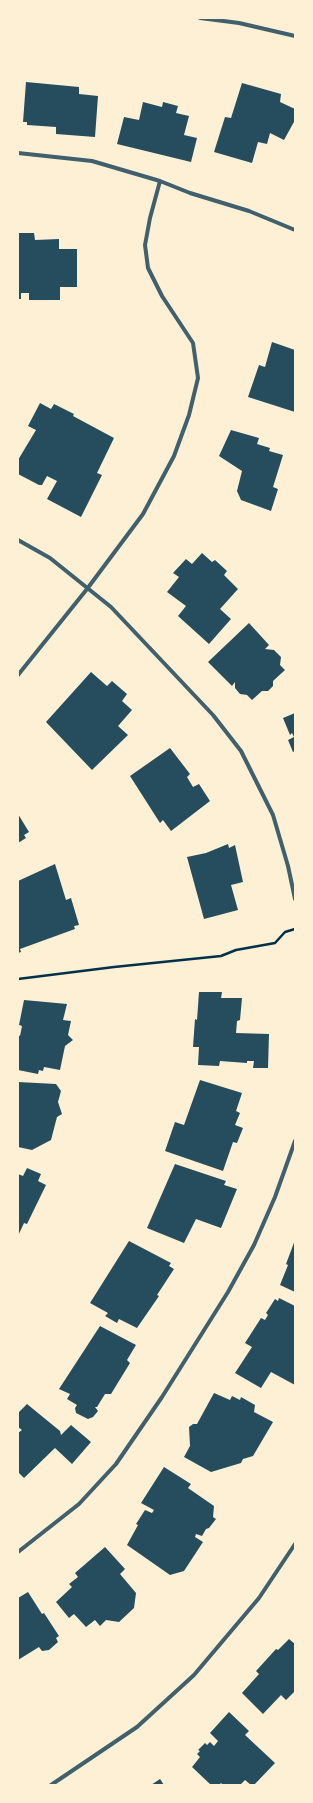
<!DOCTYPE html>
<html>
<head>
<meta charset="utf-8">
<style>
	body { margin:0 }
	#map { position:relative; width:313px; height:1803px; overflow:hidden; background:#fdf0d5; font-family:Lora,serif }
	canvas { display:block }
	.frame { position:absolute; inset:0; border:19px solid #fdf0d5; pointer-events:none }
</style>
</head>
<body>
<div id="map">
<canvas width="313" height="1803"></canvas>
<div class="frame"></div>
</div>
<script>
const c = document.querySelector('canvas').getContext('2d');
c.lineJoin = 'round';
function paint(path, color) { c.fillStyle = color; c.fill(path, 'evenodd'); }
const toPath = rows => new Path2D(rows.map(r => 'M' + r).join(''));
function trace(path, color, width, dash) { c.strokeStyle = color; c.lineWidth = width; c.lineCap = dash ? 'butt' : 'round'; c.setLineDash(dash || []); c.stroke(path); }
paint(toPath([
	[26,82,79,87,79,94,98,96,95,137,56,134,56,127,27,125,27,122,23,122],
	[242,83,281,94,280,102,295,109,295,120,284,140,270,133,267,144,258,142,252,163,214,152,225,117,231,118],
	[143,102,162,107,163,102,178,106,176,113,189,116,184,135,197,138,191,162,117,144,124,117,139,120],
	[18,233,34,233,35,240,59,239,59,249,77,249,77,287,60,287,60,300,29,300,29,293,21,293,21,299,18,299],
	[272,342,295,350,295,412,248,397,259,365,265,367],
	[40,403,51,409,54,404,74,414,73,416,114,438,97,473,102,475,81,517,47,499,57,481,47,476,42,485,39,485,18,474,18,460,36,430,28,426],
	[231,430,259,438,257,444,270,448,269,451,283,455,273,487,278,489,271,511,241,500,237,491,242,471,219,456],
	[202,553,212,562,215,560,227,571,224,575,238,589,220,609,231,619,209,644,178,616,186,606,167,592,179,577,173,573,186,559,192,564],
	[249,623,269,645,265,649,274,650,281,657,280,665,285,670,273,681,273,686,268,691,262,691,252,700,247,695,240,694,235,688,235,682,232,686,208,662],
	[91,672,107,686,112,681,127,694,122,701,132,710,118,726,128,735,92,770,46,722],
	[295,713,295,751,293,752,288,740,294,737,292,733,290,735,283,718],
	[170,748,190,774,187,777,193,787,199,784,210,801,171,831,163,820,160,823,130,776],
	[18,814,29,832,24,835,26,838,18,843],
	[228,844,229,848,235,845,243,882,231,885,238,910,204,919,187,857,206,853],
	[55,864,66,900,71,898,79,925,74,926,75,929,20,949,21,952,18,953,18,881],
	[199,992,222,992,221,998,242,998,240,1020,237,1021,236,1033,269,1034,268,1068,253,1068,254,1061,247,1061,247,1063,220,1061,219,1066,198,1065,199,1047,193,1047,195,1019,197,1020],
	[24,1000,67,1004,63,1020,71,1021,68,1035,73,1040,65,1046,60,1070,44,1067,43,1071,39,1070,38,1074,18,1070,18,1035,20,1036,22,1026,19,1025],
	[200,1080,242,1093,236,1111,240,1113,235,1125,243,1128,237,1143,233,1142,223,1171,165,1151,175,1122,184,1125],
	[18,1082,56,1084,61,1091,58,1102,62,1114,57,1117,51,1140,32,1150,18,1147],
	[175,1164,226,1181,224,1185,237,1189,221,1228,196,1219,184,1243,147,1228],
	[27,1168,41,1174,38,1181,46,1185,27,1224,24,1223,18,1236,18,1174,23,1176],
	[295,1240,295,1292,280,1285,288,1265,286,1264],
	[129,1241,171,1263,169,1266,174,1269,157,1295,159,1296,137,1328,119,1319,117,1323,105,1316,108,1313,90,1303],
	[279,1298,295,1306,295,1385,271,1372,261,1388,235,1373,252,1347,245,1343,261,1318,265,1320,268,1315,266,1313,275,1299,278,1301],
	[100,1326,136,1345,127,1360,130,1363,111,1394,105,1394,97,1407,95,1407,98,1411,93,1417,88,1419,76,1413,75,1408,77,1405,67,1399,70,1394,59,1389],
	[214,1393,230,1400,232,1396,240,1400,241,1397,255,1405,254,1412,273,1422,253,1456,243,1459,241,1463,211,1472,184,1457,190,1446,189,1427,193,1424,197,1424],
	[27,1404,60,1431,61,1435,71,1425,91,1442,72,1464,55,1448,24,1478,18,1472,18,1433,22,1430,18,1427,18,1413],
	[164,1467,191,1484,188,1488,214,1506,213,1517,216,1519,209,1528,206,1529,202,1536,196,1534,195,1537,203,1542,184,1571,170,1575,127,1545,138,1525,136,1524,145,1510,152,1513,154,1510,141,1503],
	[105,1547,125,1569,120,1574,136,1593,134,1608,119,1622,106,1620,100,1626,95,1620,86,1627,74,1614,69,1618,56,1602,72,1587,69,1584,78,1577,75,1573],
	[28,1592,42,1614,44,1613,59,1636,56,1638,58,1642,49,1650,42,1651,39,1647,18,1660,18,1598],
	[289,1639,295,1644,295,1691,286,1700,281,1695,263,1714,242,1693,259,1674,256,1671,276,1649,278,1650],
	[229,1712,249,1731,245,1735,275,1763,254,1785,251,1785,245,1780,240,1785,223,1785,221,1783,219,1785,211,1785,192,1767,200,1757,197,1754,200,1751,198,1750,205,1743,207,1745,210,1742,214,1746,218,1741,210,1733],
	[160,1779,164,1785,151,1785]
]), '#264d5e');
trace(toPath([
	[18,979,114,967,221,956,236,950,275,943,285,932,295,929]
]), '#003049', 2.5);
trace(toPath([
	[200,18,239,23,295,36],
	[18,153,92,161,160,181,190,193,249,211,295,230],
	[18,540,50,558,111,607,213,715,241,751,273,815,288,866,295,899],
	[18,675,87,589,143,514,174,456,189,415,198,378,193,343,162,296,148,268,145,245,150,218,160,181],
	[18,1552,79,1504,116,1464,162,1397,228,1292,254,1245,275,1197,295,1141],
	[51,1785,137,1727,194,1675,259,1598,295,1544]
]), '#3f606c', 4);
</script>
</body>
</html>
